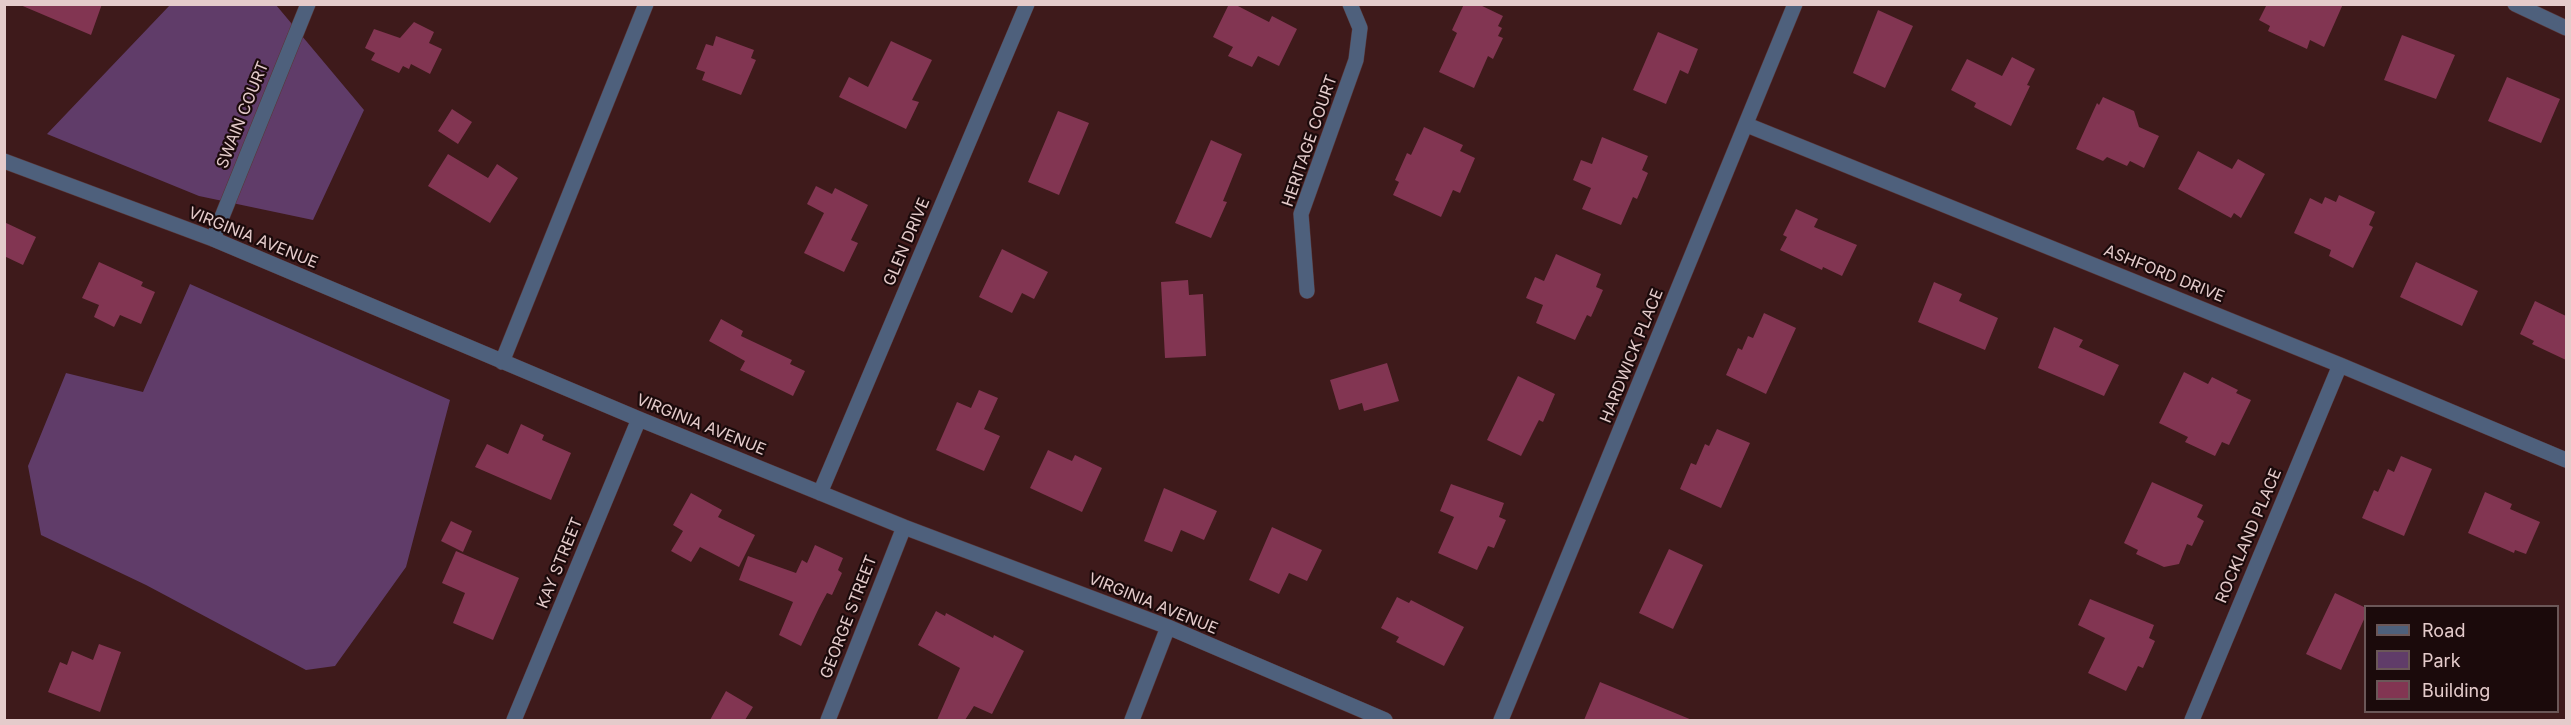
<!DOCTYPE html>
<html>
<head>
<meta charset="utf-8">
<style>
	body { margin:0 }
	#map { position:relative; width:2571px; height:725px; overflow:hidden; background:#3e1a1b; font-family:Inter,sans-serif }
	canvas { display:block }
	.frame { position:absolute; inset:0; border:6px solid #e4cbcb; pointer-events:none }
	.legend { position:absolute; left:2364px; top:605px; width:195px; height:108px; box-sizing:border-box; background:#1b0a0b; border:2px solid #6b5758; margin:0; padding:8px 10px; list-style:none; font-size:18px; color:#e4cbcb }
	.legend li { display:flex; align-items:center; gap:12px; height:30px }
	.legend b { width:30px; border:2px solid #6b5758 }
</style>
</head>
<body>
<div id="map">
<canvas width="2571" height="725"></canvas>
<div class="frame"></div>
<ul class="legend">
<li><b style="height:8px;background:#4e607c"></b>Road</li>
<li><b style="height:16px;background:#603c69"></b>Park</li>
<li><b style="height:16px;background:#823552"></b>Building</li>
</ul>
</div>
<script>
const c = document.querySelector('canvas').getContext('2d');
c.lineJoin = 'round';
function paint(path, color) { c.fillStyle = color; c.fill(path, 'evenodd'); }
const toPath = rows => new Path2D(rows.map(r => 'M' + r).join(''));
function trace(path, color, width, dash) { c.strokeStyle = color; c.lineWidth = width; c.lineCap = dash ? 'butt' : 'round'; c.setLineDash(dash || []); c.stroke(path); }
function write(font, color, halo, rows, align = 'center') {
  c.font = font + ' Inter,sans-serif'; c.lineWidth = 4.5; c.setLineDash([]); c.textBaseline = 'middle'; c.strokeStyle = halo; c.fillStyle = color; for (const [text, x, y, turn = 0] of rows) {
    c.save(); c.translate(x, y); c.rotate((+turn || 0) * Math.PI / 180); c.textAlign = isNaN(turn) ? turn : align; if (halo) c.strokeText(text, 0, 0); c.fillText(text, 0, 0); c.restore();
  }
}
paint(toPath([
	[170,5,276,5,364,110,313,220,199,196,47,134],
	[190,284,450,400,406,567,335,666,306,670,146,585,41,535,28,466,66,373,143,392]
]), '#603c69');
paint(toPath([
	[18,4,102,4,91,35],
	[1229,4,1234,4,1269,22,1272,16,1297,29,1279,66,1258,56,1252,67,1228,56,1233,47,1213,37],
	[1464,4,1478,4,1503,16,1498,26,1502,28,1498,36,1503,38,1493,59,1488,56,1474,88,1439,72,1457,33,1452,30],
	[2267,4,2343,4,2324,47,2310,40,2307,49,2268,31,2270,26,2259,20],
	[1878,10,1913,26,1885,88,1853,73],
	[414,22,434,32,429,43,442,49,430,74,411,64,409,69,403,66,399,73,371,60,375,53,365,48,374,29,400,38],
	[1658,32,1698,49,1688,74,1680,70,1666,104,1633,90],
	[2402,35,2455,55,2436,99,2384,80],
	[716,36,754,50,751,58,756,60,741,95,702,80,705,72,696,69,706,44,713,46],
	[891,41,932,60,912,100,919,102,906,129,839,97,849,77,868,87],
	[2012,57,2035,69,2027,85,2030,86,2011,126,1974,107,1976,103,1951,90,1967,59,2002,76],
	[2507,77,2560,99,2541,143,2488,121],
	[2103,97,2134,111,2139,127,2159,136,2144,168,2130,161,2127,166,2107,157,2103,161,2076,149,2097,103,2099,105],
	[452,109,472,122,458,144,438,131],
	[1058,111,1089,123,1059,195,1028,182],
	[1424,127,1463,145,1460,151,1475,158,1460,193,1453,190,1441,217,1393,195,1399,182,1395,180,1407,153,1411,155],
	[1602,137,1648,156,1642,170,1648,173,1637,199,1633,197,1621,225,1582,209,1591,188,1573,180,1581,160,1592,164],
	[1211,140,1242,154,1223,201,1227,202,1211,238,1175,223],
	[2198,151,2232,169,2238,159,2265,174,2241,218,2234,213,2231,218,2178,189],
	[448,154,488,178,497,164,518,178,490,223,428,186],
	[816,186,832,194,835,188,868,205,851,240,858,243,844,272,804,253,824,213,807,204],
	[2339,195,2375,212,2369,225,2373,227,2353,268,2329,256,2331,250,2294,233,2310,198,2322,204,2325,197,2336,202],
	[1796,209,1818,219,1814,227,1857,245,1842,276,1823,267,1822,270,1780,250,1787,237,1783,235],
	[4,222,36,237,23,265,4,256],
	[1002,249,1048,272,1034,299,1022,293,1012,313,979,297],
	[1556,254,1601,274,1596,287,1603,290,1591,317,1587,315,1575,340,1536,323,1543,305,1526,298,1535,277,1544,281],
	[99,262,143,282,141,286,155,292,141,324,120,315,114,327,94,317,99,305,82,298],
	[2416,262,2478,291,2462,326,2400,297],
	[1188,280,1189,295,1203,294,1206,356,1165,358,1161,282],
	[1934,282,1962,294,1959,301,1998,318,1985,350,1918,322],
	[2535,301,2566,316,2566,360,2532,344,2534,341,2520,334],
	[1764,313,1796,328,1766,394,1726,375,1738,348,1742,350,1748,336,1753,338],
	[721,319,743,331,741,336,792,360,790,364,805,371,793,396,740,370,745,361,709,341],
	[2054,327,2083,340,2079,347,2119,365,2104,396,2038,368],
	[1387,363,1399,401,1364,411,1362,403,1339,410,1330,380],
	[2184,372,2208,384,2212,377,2238,390,2236,393,2251,400,2229,445,2222,442,2215,456,2185,442,2188,437,2159,423],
	[1518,376,1555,394,1543,422,1539,420,1521,456,1487,440],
	[979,390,998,398,984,429,1000,436,984,471,936,450,957,402,971,408],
	[521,424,544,435,542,440,571,453,551,500,475,467,487,444,508,454],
	[1717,429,1750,443,1721,508,1680,489,1691,463,1696,465,1705,444,1709,446],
	[1048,450,1072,461,1075,455,1102,468,1082,512,1030,488],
	[2401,456,2432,469,2404,536,2362,518,2374,490,2378,492,2388,469,2394,472],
	[2152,482,2203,505,2197,517,2204,521,2192,546,2187,544,2179,564,2164,567,2136,554,2138,550,2124,543],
	[1451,484,1504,503,1499,517,1506,520,1494,548,1488,546,1477,570,1438,553,1454,517,1440,511],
	[1164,488,1217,511,1204,540,1181,530,1172,552,1144,541],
	[2485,492,2512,504,2510,509,2540,522,2526,554,2515,550,2514,553,2468,533],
	[691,493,722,510,718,517,755,535,739,567,700,547,691,562,671,551,683,531,673,525],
	[451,521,472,531,463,552,441,541],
	[1272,527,1322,550,1307,581,1289,573,1279,594,1249,580],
	[815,545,843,558,838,570,842,573,832,595,827,593,819,608,801,646,779,635,793,602,739,580,748,556,796,573,802,560,807,563],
	[1669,549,1703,565,1673,629,1639,613],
	[456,551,519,578,493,640,453,623,465,593,442,583],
	[2335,593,2366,608,2366,615,2341,670,2306,654],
	[1397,597,1409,603,1411,600,1464,627,1444,666,1396,642,1399,637,1381,628],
	[2090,599,2154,625,2149,638,2155,641,2143,668,2138,666,2126,691,2088,673,2105,638,2078,625],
	[936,611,945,616,946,613,993,638,994,635,1024,651,992,714,974,706,965,720,937,720,960,668,918,645],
	[99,644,121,652,100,712,48,692,60,662,67,665,72,651,93,660],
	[1600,682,1692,720,1584,720],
	[726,691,753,707,745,720,710,720]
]), '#823552');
const minor = toPath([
	[2515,4,2566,28],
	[1747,125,2340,365,2566,460],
	[4,161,213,239,639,419,904,527,1168,627,1385,720],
	[213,239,308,4],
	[1307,291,1301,214,1356,60,1360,28,1350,4],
	[502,362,646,4],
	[820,493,1027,4],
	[514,720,639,419],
	[828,720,904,527],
	[1132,720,1168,627],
	[1501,720,1795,4],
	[2192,720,2340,365]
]);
trace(minor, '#593637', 16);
trace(minor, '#4e607c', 15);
write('16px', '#e4cbcb', '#1b0a0b', [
	["SWAIN COURT",243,115,-68],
	["HERITAGE COURT",1310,141,-71],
	["VIRGINIA AVENUE",253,238,22],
	["GLEN DRIVE",907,242,-67],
	["ASHFORD DRIVE",2164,274,22],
	["HARDWICK PLACE",1632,356,-68],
	["VIRGINIA AVENUE",701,425,22],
	["ROCKLAND PLACE",2249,536,-67],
	["KAY STREET",560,563,-68],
	["VIRGINIA AVENUE",1153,604,22],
	["GEORGE STREET",849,617,-69]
]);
</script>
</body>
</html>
